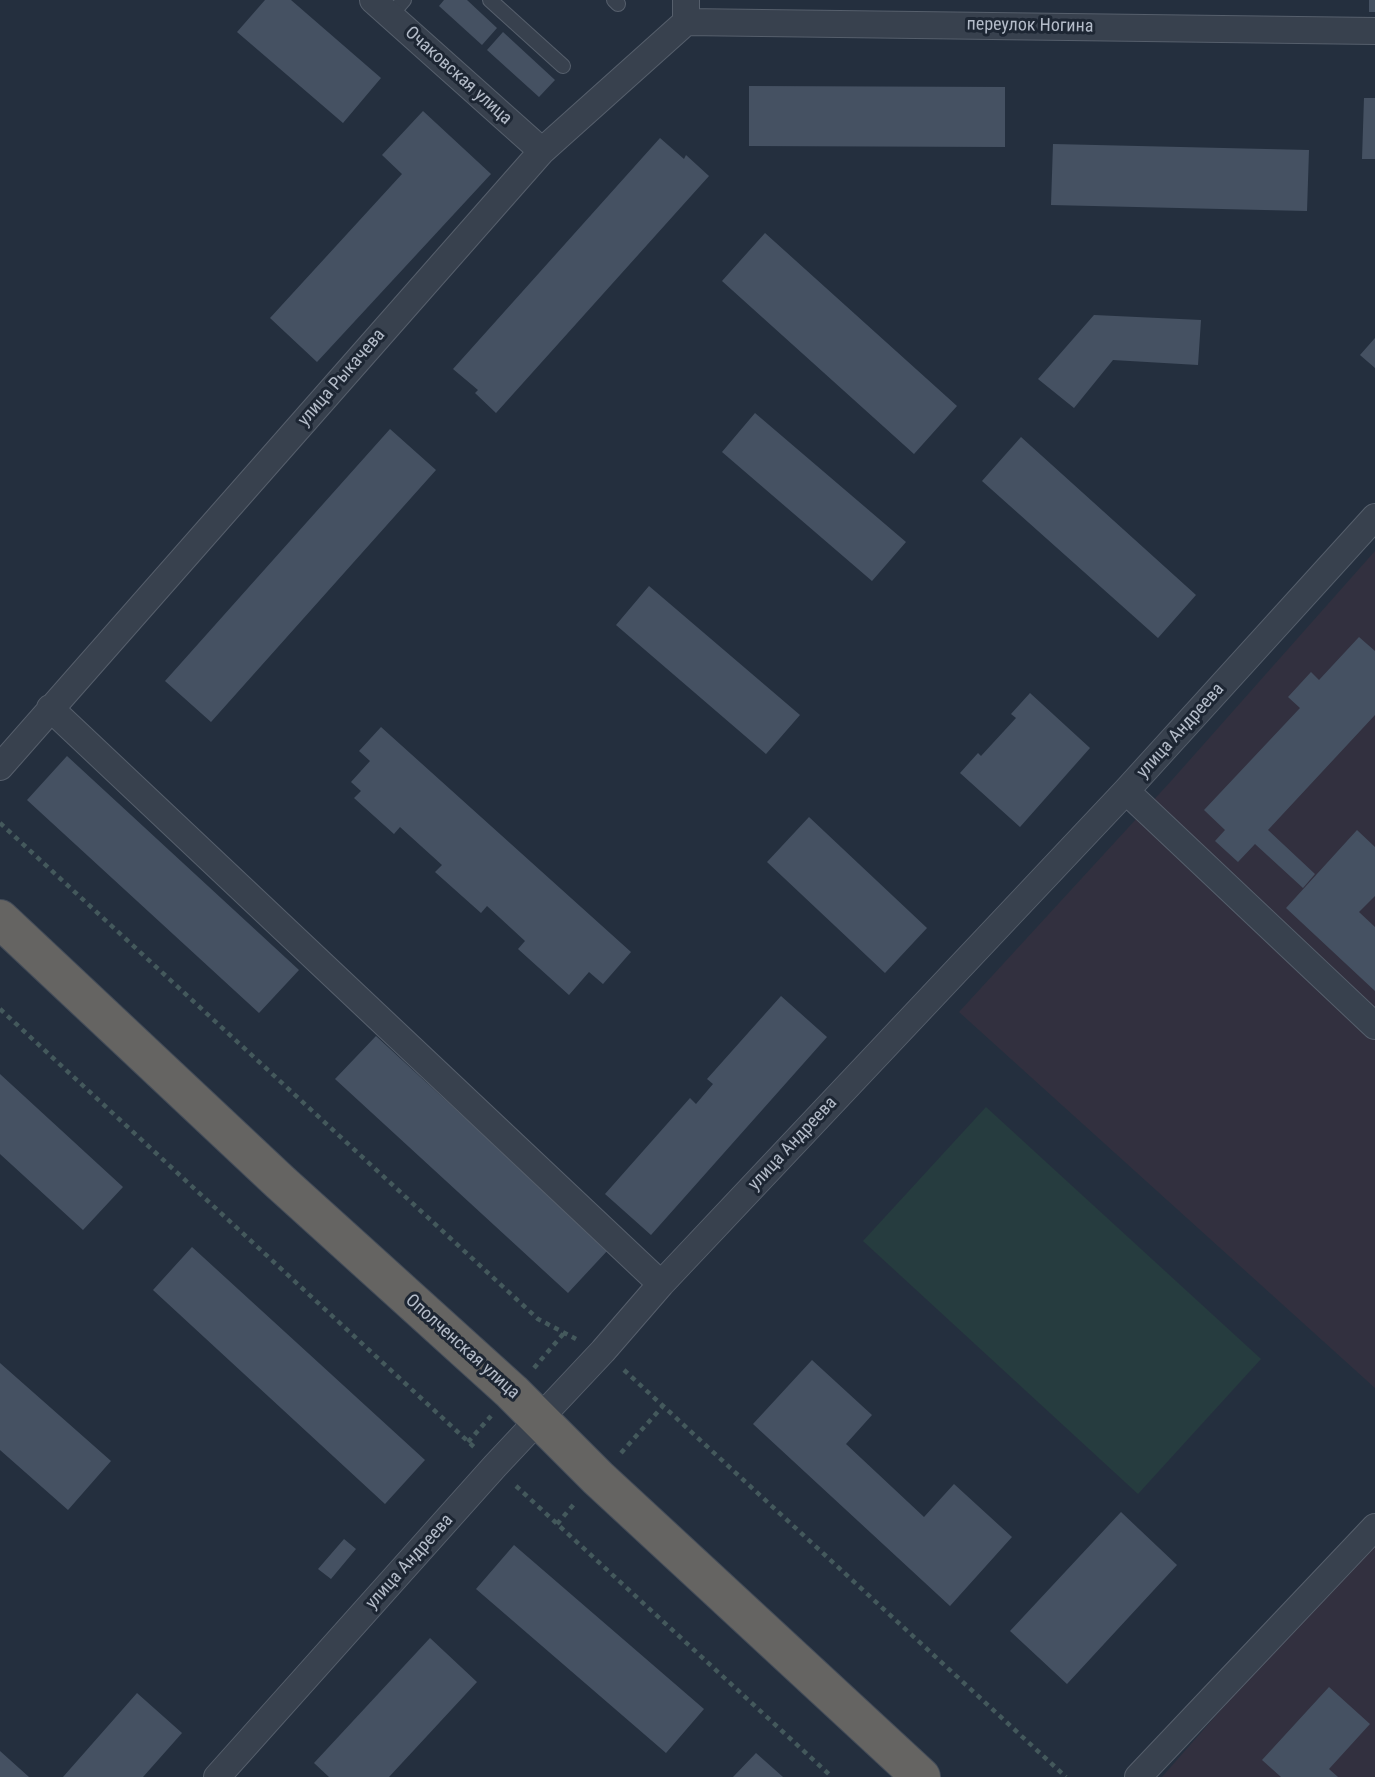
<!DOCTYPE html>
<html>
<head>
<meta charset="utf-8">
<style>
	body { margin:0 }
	canvas { display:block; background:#242f3e }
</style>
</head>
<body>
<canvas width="1375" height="1777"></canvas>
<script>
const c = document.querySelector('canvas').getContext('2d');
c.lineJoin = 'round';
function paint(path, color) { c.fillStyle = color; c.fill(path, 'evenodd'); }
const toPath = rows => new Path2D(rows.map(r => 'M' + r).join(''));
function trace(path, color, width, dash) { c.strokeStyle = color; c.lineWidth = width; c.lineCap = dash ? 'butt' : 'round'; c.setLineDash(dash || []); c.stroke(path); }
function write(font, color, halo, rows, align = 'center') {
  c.font = font + ' "Roboto Condensed",sans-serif'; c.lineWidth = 6; c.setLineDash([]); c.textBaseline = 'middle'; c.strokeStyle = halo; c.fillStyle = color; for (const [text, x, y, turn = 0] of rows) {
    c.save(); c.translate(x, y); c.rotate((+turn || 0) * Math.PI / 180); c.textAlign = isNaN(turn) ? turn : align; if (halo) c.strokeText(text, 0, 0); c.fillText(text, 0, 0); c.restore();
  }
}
paint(toPath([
	[1375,551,1375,1388,959,1012,1172,780],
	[1375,1534,1375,1777,1162,1777]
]), '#32303f');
paint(toPath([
	[986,1107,1261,1359,1138,1494,863,1241]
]), '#263c3f');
paint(toPath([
	[265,0,291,0,381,78,343,123,237,32],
	[444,0,467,0,497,28,482,45,439,6],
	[1369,0,1375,0,1375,12,1369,12],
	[503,32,555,80,539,97,487,50],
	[749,86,1005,87,1005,147,749,146],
	[1364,98,1375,98,1375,159,1362,159],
	[423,111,491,174,317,362,270,318,402,174,382,155],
	[660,138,684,159,686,155,709,176,496,413,475,393,478,390,453,369],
	[1053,144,1309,150,1307,211,1051,205],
	[765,233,957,406,914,454,722,281],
	[1094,315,1201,320,1198,365,1113,360,1074,408,1038,379],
	[1375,338,1375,368,1360,355],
	[755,413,906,542,872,581,722,452],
	[390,429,436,470,211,722,165,681],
	[1021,437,1196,595,1158,638,982,481],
	[649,586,800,715,766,754,616,625],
	[1359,637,1375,651,1375,715,1268,830,1315,874,1303,888,1255,844,1238,862,1215,841,1225,830,1204,810,1300,708,1288,697,1311,672,1319,680],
	[1030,693,1090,748,1020,827,960,773,978,753,981,756,1016,718,1011,714],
	[381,727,631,952,603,984,589,972,569,995,518,949,525,941,487,906,481,913,435,872,442,865,400,827,394,834,354,798,361,791,351,782,370,761,359,751],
	[67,756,299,970,259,1013,27,800],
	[809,817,927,928,885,973,767,862],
	[1357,830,1375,847,1375,896,1359,912,1375,927,1375,991,1286,908],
	[781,996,827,1037,651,1235,605,1194,690,1098,696,1104,713,1084,707,1079],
	[376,1036,608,1250,568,1293,335,1079],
	[0,1074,123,1187,83,1230,0,1154],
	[192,1247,425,1460,385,1504,153,1290],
	[812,1360,872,1415,846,1444,924,1517,954,1484,1012,1537,950,1606,753,1424],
	[0,1363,111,1461,68,1510,0,1450],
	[1121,1512,1177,1565,1067,1684,1010,1631],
	[344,1539,356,1549,331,1579,318,1569],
	[514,1545,704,1709,666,1753,476,1589],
	[430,1638,477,1682,389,1777,329,1777,314,1763],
	[1329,1687,1370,1724,1329,1769,1338,1777,1281,1777,1262,1760],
	[137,1693,182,1733,143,1777,63,1777],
	[0,1751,29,1777,0,1777],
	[756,1753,783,1777,733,1777]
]), '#455162');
const service = toPath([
	[490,0,563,66],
	[614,0,618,4],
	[390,16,404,0]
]);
const minor = toPath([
	[373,0,542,151],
	[686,22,1375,31],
	[50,708,661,1284],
	[0,767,542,151,686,22,686,0],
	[1126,791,1375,1026],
	[217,1777,495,1466,603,1351,661,1284,1126,791,1375,517],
	[1138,1777,1375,1527]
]);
const trunk = toPath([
	[0,919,280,1182,512,1392,598,1478,921,1777]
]);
trace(service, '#565f6c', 16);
trace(minor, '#565f6c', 28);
trace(trunk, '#434c59', 40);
trace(toPath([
	[0,823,538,1319,576,1339],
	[0,1009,474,1447],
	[534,1368,564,1333],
	[624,1370,1066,1777],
	[468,1442,491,1416],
	[621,1453,662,1407],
	[516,1486,832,1777],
	[557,1524,575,1503]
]), '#44595c', 4.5, [5, 5]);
trace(service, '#38414e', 14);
trace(minor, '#38414e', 26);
trace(trunk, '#656462', 38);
write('18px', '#b4bcc9', '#1d2633', [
	["переулок Ногина",1030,26,1],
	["Очаковская улица",458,76,42],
	["улица Рыкачева",342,378,-49],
	["улица Андреева",1181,731,-48],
	["улица Андреева",793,1144,-47],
	["Ополченская улица",462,1347,42],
	["улица Андреева",410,1562,-48]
]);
</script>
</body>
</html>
